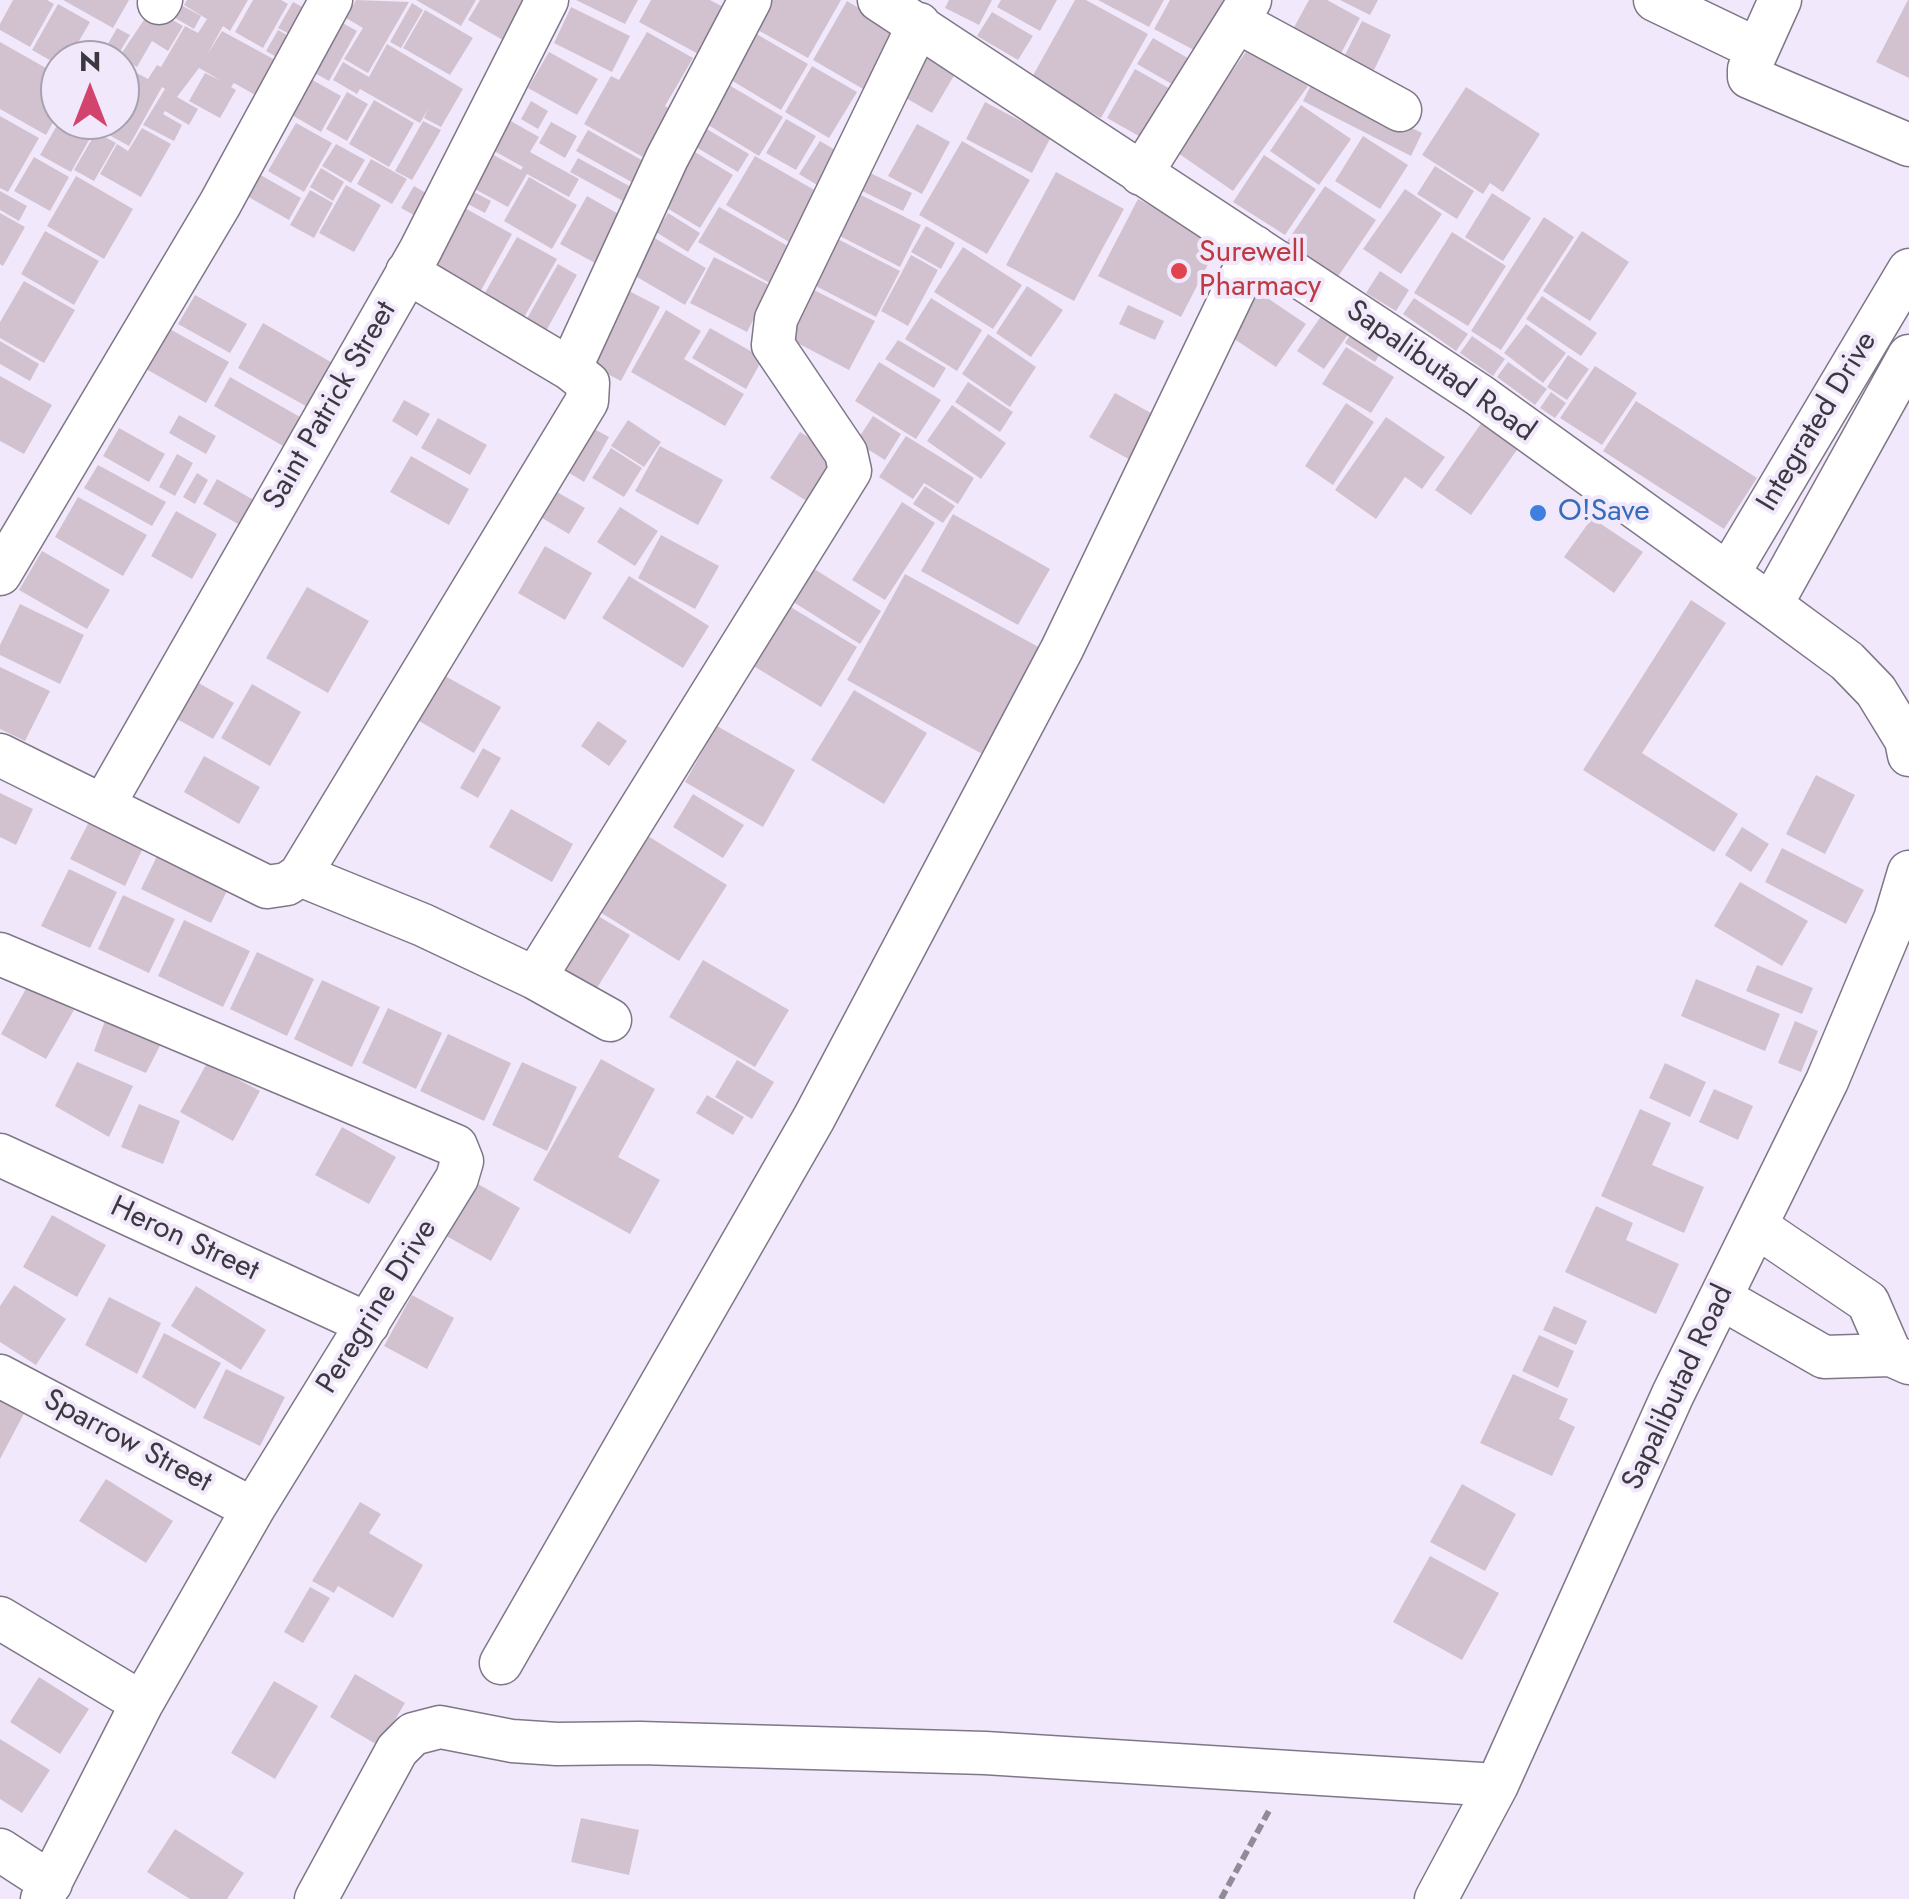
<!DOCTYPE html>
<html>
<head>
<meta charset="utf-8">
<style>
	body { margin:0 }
	#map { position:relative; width:1909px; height:1899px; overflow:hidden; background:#f1e9fb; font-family:Jost,sans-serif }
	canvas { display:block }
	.north { position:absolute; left:40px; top:40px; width:100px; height:100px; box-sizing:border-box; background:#f1e9fb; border:2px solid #a8a2b0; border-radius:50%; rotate:0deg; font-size:28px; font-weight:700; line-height:40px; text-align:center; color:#3b383f }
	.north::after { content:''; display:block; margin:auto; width:35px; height:45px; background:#d2446e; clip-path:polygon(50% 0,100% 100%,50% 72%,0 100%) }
</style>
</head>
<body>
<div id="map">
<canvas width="1909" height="1899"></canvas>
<div class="north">N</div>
</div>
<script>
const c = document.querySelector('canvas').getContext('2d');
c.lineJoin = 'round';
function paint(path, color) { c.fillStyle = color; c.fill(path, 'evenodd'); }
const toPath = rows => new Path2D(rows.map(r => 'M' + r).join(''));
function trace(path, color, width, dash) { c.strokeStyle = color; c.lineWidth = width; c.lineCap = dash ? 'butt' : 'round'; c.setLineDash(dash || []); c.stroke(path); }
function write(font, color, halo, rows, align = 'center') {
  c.font = font + ' Jost,sans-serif'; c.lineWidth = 8; c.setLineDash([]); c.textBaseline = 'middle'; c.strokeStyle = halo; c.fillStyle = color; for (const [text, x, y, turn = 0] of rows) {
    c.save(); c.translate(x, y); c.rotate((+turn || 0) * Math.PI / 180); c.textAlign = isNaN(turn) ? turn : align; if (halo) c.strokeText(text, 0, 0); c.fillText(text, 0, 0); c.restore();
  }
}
paint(toPath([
	[13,0,47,0,54,4,30,47,0,30,0,24],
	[63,0,129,0,113,28],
	[172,0,201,16,194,29,163,11],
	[187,0,248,0,230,31,223,26,207,55,222,31,277,61,257,96,234,83,231,87,236,90,220,118,189,101,205,73,222,81,199,68,177,97,198,109,189,125,165,111,163,114,182,125,174,141,143,125,165,89,162,87,129,146,82,120,120,120,120,64,148,79,157,65,161,67,185,26,198,33,207,19,210,21,184,5],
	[253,0,281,0,288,4,263,48,235,32],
	[356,0,409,2,368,73,344,59,363,28,346,18],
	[416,0,476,0,461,26],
	[480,0,534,0,515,47,468,20],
	[576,0,638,0,625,24],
	[651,0,710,0,729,10,704,57,639,22],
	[761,0,841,0,808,58,747,24],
	[949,0,992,0,979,25,945,8],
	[1001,0,1057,0,1040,31,997,7],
	[1075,0,1086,0,1148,34,1101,118,1031,79],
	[1098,0,1164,0,1149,27],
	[1170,0,1240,0,1209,58,1154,29],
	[1309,0,1327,0,1360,18,1339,57,1292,31],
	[1340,0,1378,0,1370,15],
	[1908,0,1909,0,1909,78,1876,62],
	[847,1,904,34,870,93,813,60],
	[293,2,317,15,302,41,278,28],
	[412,3,423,10,401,48,390,42],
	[58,4,90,22,75,48,96,60,60,60,60,66,32,50],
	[571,7,630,36,612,72,554,43],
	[152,8,183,26,168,51,152,41,137,67,119,57],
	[425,10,473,38,450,75,403,48],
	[992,12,1033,36,1018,60,977,36],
	[339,21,357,31,329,81,311,71],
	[1362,21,1391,35,1374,70,1344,57],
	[117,28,130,35,116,58,104,51],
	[748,29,808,64,781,110,721,74],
	[278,30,303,44,290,65,266,51],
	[647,32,693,58,665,106,677,113,650,161,584,124,611,76,619,80],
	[1153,38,1200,65,1184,91,1137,64],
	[0,42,60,76,60,110,46,135,0,109],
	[387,44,463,89,441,127,424,118,428,109,420,123,360,89,357,94,333,80,343,62,369,77],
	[1250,46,1308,86,1233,191,1175,151],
	[549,52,598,79,577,115,528,88],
	[920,53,955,74,932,113,897,93],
	[812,66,857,92,829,138,785,112],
	[1135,69,1181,95,1153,144,1107,118],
	[300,73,341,96,321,132,280,108],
	[719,79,783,117,759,156,695,117],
	[1314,79,1422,133,1411,156,1303,101],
	[1466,87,1540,134,1503,192,1490,183,1483,194,1422,155],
	[347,92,368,104,347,141,326,129],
	[374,100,414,123,389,167,349,144],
	[531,101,548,111,538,129,521,119],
	[985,102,1051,137,1032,173,966,139],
	[1301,105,1351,139,1319,185,1270,151],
	[493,111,539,137,530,152,579,179,569,197,527,174,508,207,458,180,477,146,521,170,523,167,476,141],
	[0,116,39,138,8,192,0,188],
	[786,119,816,136,796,170,766,153],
	[60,120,71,120,93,133,71,172,40,155],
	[423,121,441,130,412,180,395,171],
	[551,122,577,136,565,158,539,143],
	[296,123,332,143,304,192,268,171],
	[917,124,950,142,922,194,888,176],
	[700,125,749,154,738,172,689,143],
	[142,128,171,144,141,197,100,174,117,144,128,151],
	[588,130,647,163,635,184,576,151],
	[96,132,116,143,94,181,74,170],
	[1363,136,1408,165,1380,209,1335,181],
	[820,141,847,157,827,191,799,174],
	[962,141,1030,180,987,254,919,215],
	[336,144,365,160,351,183,322,166],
	[685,146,733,175,700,228,652,199],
	[1264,155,1316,189,1285,235,1233,202],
	[755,156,825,196,796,246,726,205],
	[34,157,69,177,50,211,14,191],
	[578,158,631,187,623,201,570,172],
	[371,159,407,179,392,204,357,184],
	[1435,166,1474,191,1457,219,1417,194],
	[321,168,344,182,333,201,310,187],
	[868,172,912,193,903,211,860,190],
	[1056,172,1124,209,1074,301,1006,265],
	[257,173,301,198,289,220,245,195],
	[76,176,133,209,104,259,47,226],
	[529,177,577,205,552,249,504,221],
	[346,185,381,205,354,252,319,233],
	[414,186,431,196,419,218,401,208],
	[1325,186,1376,220,1337,278,1286,243],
	[1405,189,1442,214,1401,274,1363,249],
	[310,190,333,203,314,238,290,225],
	[0,191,27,206,19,221,0,210],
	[474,192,491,201,485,213,468,204],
	[855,192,921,225,900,267,834,233],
	[1492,193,1531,218,1503,261,1465,237],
	[587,196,622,216,595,263,560,244],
	[1138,199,1220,241,1181,317,1098,276],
	[461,206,512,234,474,303,422,274],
	[719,207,793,249,773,285,698,242],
	[0,213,25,227,3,266,0,264],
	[668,213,700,233,688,252,656,232],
	[1544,217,1574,237,1501,350,1471,331],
	[926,226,955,243,941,269,911,252],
	[639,229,706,268,685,305,618,266],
	[45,231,99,261,74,305,21,274],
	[1582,231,1629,262,1590,321,1543,291],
	[1452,232,1506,266,1468,326,1414,293],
	[830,235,900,271,876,317,806,281],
	[517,237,557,259,518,328,478,305],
	[963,247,1022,285,993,329,934,292],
	[911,255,938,270,908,326,881,311],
	[714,257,771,286,747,332,690,303],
	[558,264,577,275,541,340,521,329],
	[1380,271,1409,290,1396,311,1366,293],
	[24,281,75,310,44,363,0,338,0,322],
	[1027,286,1063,310,1031,357,996,333],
	[810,288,875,321,849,370,784,336],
	[1254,289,1306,324,1276,367,1224,332],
	[629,291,660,307,621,381,590,365],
	[195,295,247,324,230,353,178,324],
	[1542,296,1597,333,1581,356,1526,319],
	[931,298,982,330,957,371,905,339],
	[1414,298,1468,334,1456,351,1403,314],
	[1128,305,1164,321,1155,340,1119,324],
	[1326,309,1353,327,1324,369,1297,351],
	[666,310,701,331,684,359,744,394,725,426,631,372],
	[263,323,336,365,311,409,238,368],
	[1526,324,1566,353,1543,383,1504,353],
	[168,328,229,362,206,403,146,369],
	[710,328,763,358,746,389,692,358],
	[1354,329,1384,347,1375,362,1345,343],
	[988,334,1036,367,1010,407,962,374],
	[1472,336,1505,359,1493,376,1460,353],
	[898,340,946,368,934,388,885,359],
	[0,341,39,364,30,381,0,364],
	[1346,347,1394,377,1371,413,1322,384],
	[1568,355,1589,369,1567,400,1547,387],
	[879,362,941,400,916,439,855,401],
	[1508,362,1547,389,1535,405,1497,377],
	[1595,366,1637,393,1602,445,1560,418],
	[0,376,52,405,24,454,0,441],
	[230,377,300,417,283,446,214,406],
	[968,382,1013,412,1000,432,955,402],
	[1551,392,1566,403,1555,418,1540,408],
	[1115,393,1158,417,1132,461,1089,437],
	[404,400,430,414,417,436,392,421],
	[1636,401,1757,478,1724,529,1603,451],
	[1346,403,1374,422,1333,485,1305,466],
	[952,405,1006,443,981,479,927,441],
	[179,415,216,436,206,454,169,433],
	[873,416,901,434,885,460,856,442],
	[1386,417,1445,457,1422,489,1405,477,1376,519,1335,490],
	[438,418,487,445,470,475,421,448],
	[628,420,661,442,644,467,611,446],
	[1482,422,1519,447,1471,515,1435,490],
	[583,423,609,437,584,482,558,466],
	[119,428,165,454,149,482,103,456],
	[800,432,843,458,813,505,770,478],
	[906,436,974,478,958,504,924,483,913,499,879,477],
	[660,446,723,480,698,525,635,491],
	[611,448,642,468,624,497,592,478],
	[177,454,193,463,175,496,159,487],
	[411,456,469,489,449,525,390,492],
	[98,465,166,502,152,526,84,488],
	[197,473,208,480,195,504,183,497],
	[217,479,266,507,252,532,203,504],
	[925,486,955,506,943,523,913,504],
	[557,492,585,508,569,534,542,518],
	[78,497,147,535,123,576,55,537],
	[902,502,935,523,885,600,852,580],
	[620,507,658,531,635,566,597,542],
	[176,511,217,534,192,579,151,556],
	[953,514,1050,569,1018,625,921,571],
	[1592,518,1643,552,1614,593,1564,557],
	[661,535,719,566,695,609,638,578],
	[545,546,592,573,565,620,518,593],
	[42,551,110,590,87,629,19,590],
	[808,565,881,611,860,644,787,598],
	[905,574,1044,650,986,756,847,680],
	[629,576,709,626,683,668,602,618],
	[307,587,369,621,328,693,266,658],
	[1691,600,1726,623,1642,753,1738,814,1714,852,1583,770],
	[784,603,857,647,821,707,747,662],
	[20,604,84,635,60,684,0,655,0,645],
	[0,667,50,691,25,741,0,729],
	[445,676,501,707,474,753,419,721],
	[188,677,234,703,213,739,168,714],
	[252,684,301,712,270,766,221,738],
	[854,690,927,733,884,804,811,760],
	[598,721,627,741,609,766,581,746],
	[717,726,795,770,763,827,685,782],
	[483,748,501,758,478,798,460,788],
	[204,756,260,787,239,824,184,792],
	[1816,775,1855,795,1825,854,1786,834],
	[0,793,33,809,16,845,0,837],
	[693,794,744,825,723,858,673,827],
	[511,809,573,844,552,882,489,847],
	[90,820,144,846,125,886,70,859],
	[1742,827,1769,844,1751,872,1725,855],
	[643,833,727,885,679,961,595,909],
	[1782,848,1864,890,1846,924,1765,882],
	[158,854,228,889,211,923,141,889],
	[69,869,117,892,90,948,41,926],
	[1740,882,1808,921,1782,966,1714,926],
	[123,895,175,919,149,973,98,949],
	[598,916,630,935,595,991,563,972],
	[184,920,250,951,223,1007,158,976],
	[257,952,314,979,287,1036,230,1009],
	[703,960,789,1010,755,1067,669,1017],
	[1757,965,1813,988,1802,1014,1746,991],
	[1696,979,1780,1014,1765,1051,1681,1016],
	[322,980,380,1007,352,1067,294,1039],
	[28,985,74,1010,46,1059,1,1034],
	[110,1007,168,1030,146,1073,94,1051],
	[388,1008,442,1033,416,1089,362,1063],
	[1795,1021,1818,1031,1801,1072,1778,1063],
	[448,1034,511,1063,484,1121,420,1091],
	[601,1059,655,1089,618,1157,660,1180,630,1234,533,1180],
	[737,1060,774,1082,752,1119,715,1097],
	[77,1062,133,1086,109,1137,55,1106],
	[522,1062,577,1087,547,1151,492,1125],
	[207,1063,260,1091,233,1141,180,1112],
	[1665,1063,1706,1082,1690,1117,1649,1098],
	[1714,1089,1753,1106,1738,1140,1699,1122],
	[707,1095,744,1117,733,1135,696,1113],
	[139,1104,180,1121,163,1164,121,1147],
	[1640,1109,1671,1123,1652,1165,1704,1187,1684,1233,1601,1196],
	[342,1127,396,1157,369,1204,315,1175],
	[471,1180,520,1208,491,1261,441,1233],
	[1596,1206,1633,1223,1626,1240,1679,1264,1656,1314,1565,1272],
	[52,1215,106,1245,77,1297,23,1267],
	[14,1285,66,1319,36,1365,0,1342,0,1306],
	[196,1286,266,1330,241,1370,171,1326],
	[412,1295,454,1318,427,1369,384,1346],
	[109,1297,161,1323,137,1374,85,1345],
	[1554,1306,1587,1321,1576,1345,1543,1330],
	[164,1333,221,1363,195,1409,142,1377],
	[1539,1335,1574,1351,1558,1388,1522,1371],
	[226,1369,285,1397,260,1446,203,1418],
	[1513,1374,1568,1399,1559,1419,1575,1427,1552,1476,1480,1443],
	[0,1394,28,1406,0,1459],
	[106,1479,173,1521,146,1563,79,1521],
	[1462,1484,1516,1514,1485,1571,1430,1542],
	[360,1502,381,1514,369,1533,423,1565,393,1618,338,1586,334,1593,312,1581],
	[1430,1556,1499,1593,1462,1660,1393,1622],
	[310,1587,330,1598,303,1643,284,1632],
	[355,1674,405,1703,379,1746,330,1717],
	[39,1677,89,1709,60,1754,10,1722],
	[274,1681,318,1706,275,1779,231,1753],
	[0,1739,50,1770,22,1813,0,1799],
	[581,1818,639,1830,629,1875,571,1862],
	[175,1829,244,1873,227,1899,190,1899,147,1872]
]), '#d2c2d0');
const minor = toPath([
	[879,0,1479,395,1771,605,1847,661,1876,691,1906,740,1909,755],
	[1655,0,1757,49],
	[1780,0,1749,69,1749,77,1909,145],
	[159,3,161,0],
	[1238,22,1400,110],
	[1141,174,1250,0],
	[570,369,667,158,750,0],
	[0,574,220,204,331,0],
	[1728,574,1909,270],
	[1771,605,1909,356],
	[0,755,267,887,287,884,300,875,587,401,588,383,570,369,407,272],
	[103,806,420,251,547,0],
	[300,875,423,925,535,978,850,471,846,453,773,345,776,319,919,24],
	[0,954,456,1146,462,1161,457,1178,253,1509,142,1703,42,1899],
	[535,978,610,1020],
	[0,1155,368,1324],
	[1756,1226,1868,1302,1891,1355],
	[1721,1298,1824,1357,1891,1355,1909,1363],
	[0,1376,253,1509],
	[0,1618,142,1703],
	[501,1663,814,1118,1062,649,1255,247],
	[0,1850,51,1883],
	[316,1899,397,1750,413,1734,440,1727,512,1741,557,1744,640,1743,985,1753,1497,1785],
	[1436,1899,1497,1785,1673,1394,1827,1081,1895,919,1909,872]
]);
trace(minor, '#7f7788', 45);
trace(toPath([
	[1221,1899,1271,1807]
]), '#918b98', 6, [10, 5]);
trace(minor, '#fff', 42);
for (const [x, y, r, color] of [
	[1179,271,10,"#e0444e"],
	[1538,513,10,"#3f7fe0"]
]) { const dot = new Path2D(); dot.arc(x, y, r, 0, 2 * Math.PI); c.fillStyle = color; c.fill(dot); trace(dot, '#f1e9fb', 4); }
write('30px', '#be3a42', '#f1e9fb', [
	["Surewell",1199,254],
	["Pharmacy",1199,288]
], 'left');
write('30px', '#3b383f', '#f1e9fb', [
	["Sapalibutad Road",1440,372,35],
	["Saint Patrick Street",331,406,-60],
	["Integrated Drive",1818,422,-59],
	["Heron Street",184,1240,25],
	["Peregrine Drive",378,1307,-58],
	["Sapalibutad Road",1679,1388,-65],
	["Sparrow Street",127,1442,28]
]);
write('30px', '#366cbe', '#f1e9fb', [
	["O!Save",1558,513]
], 'left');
</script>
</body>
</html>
